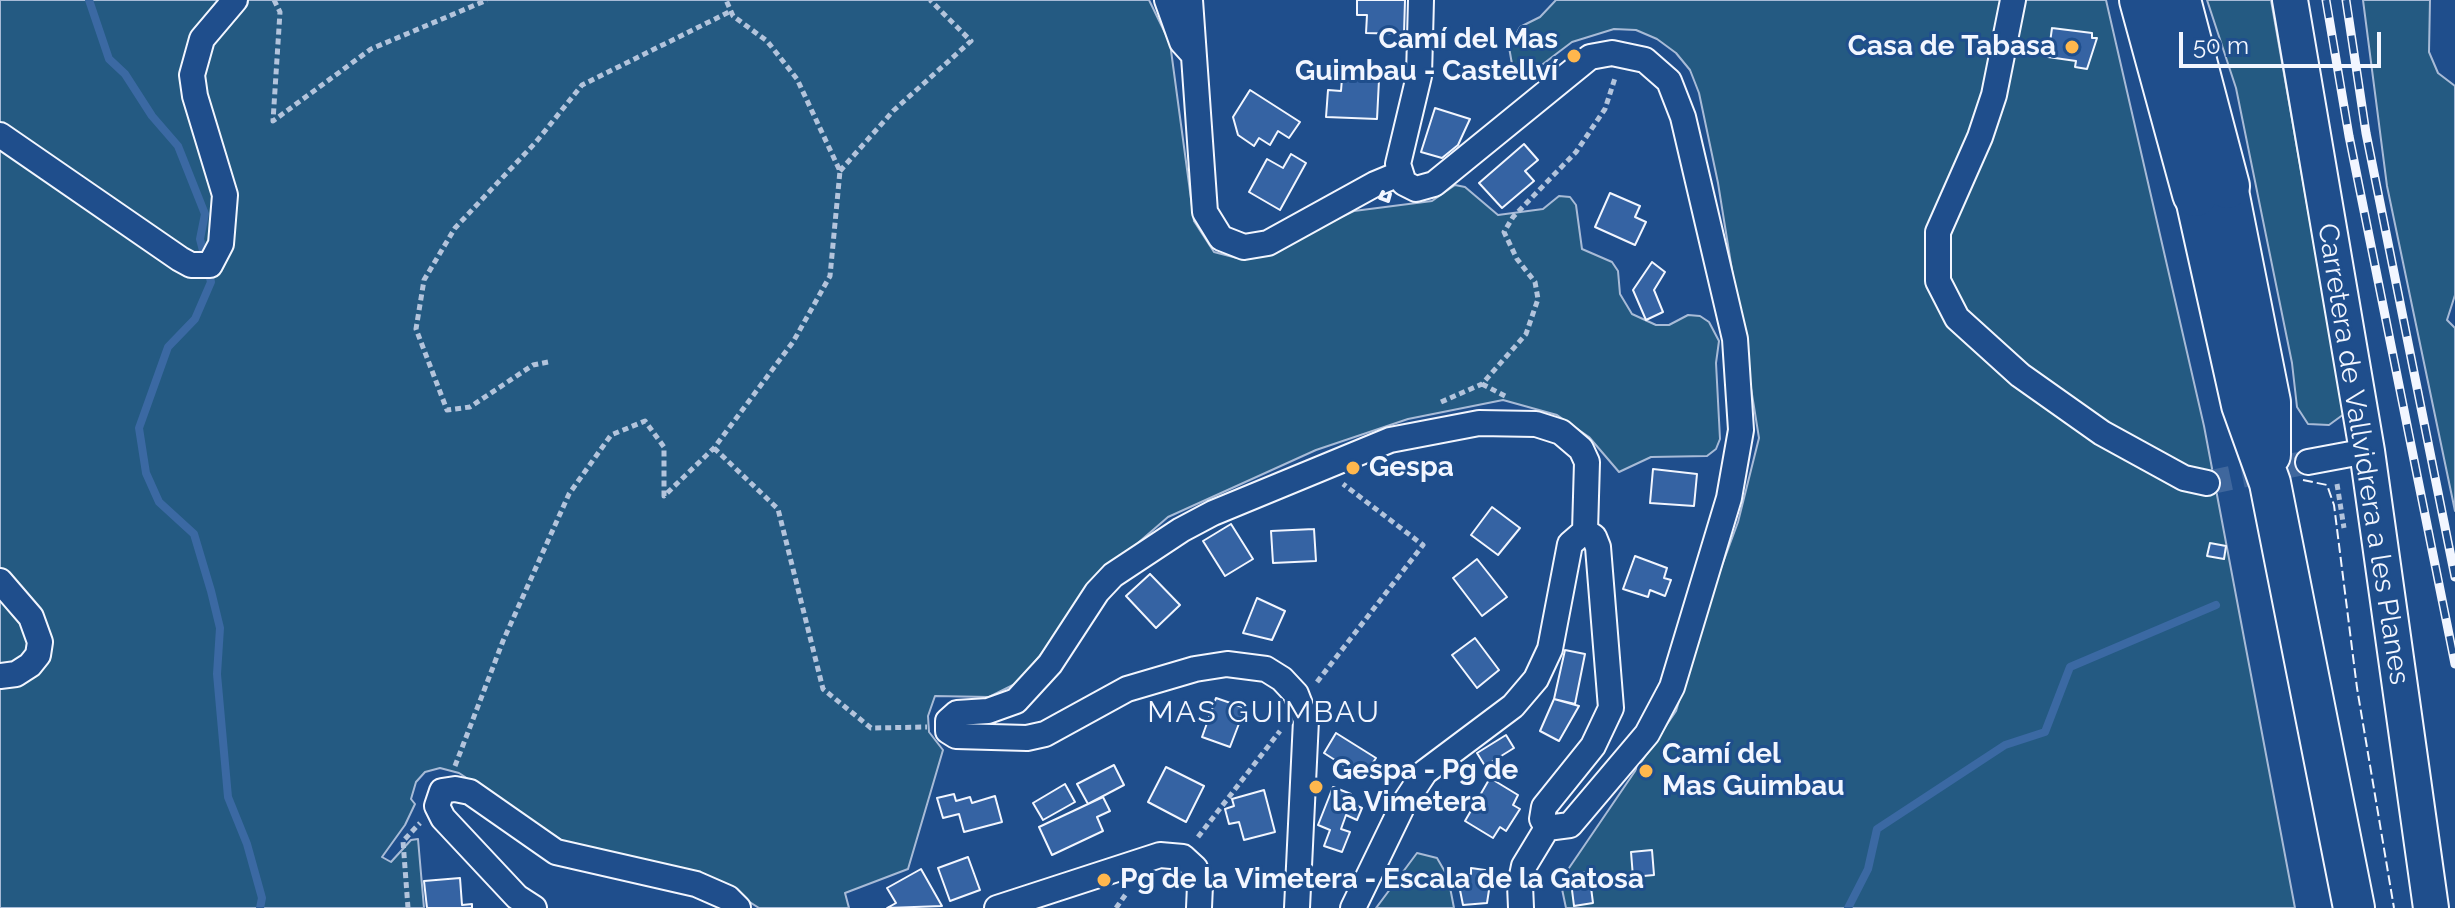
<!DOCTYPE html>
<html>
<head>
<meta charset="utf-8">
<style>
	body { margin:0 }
	#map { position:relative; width:2455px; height:908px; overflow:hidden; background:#1f4e8c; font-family:Raleway,sans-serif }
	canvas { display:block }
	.scale { position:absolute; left:2179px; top:32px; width:202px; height:36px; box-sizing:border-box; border:4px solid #f2f6ff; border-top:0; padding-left:10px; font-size:24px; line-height:28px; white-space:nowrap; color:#f2f6ff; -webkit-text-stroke:6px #1f4e8c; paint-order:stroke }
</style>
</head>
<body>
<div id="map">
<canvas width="2455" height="908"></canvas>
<div class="scale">50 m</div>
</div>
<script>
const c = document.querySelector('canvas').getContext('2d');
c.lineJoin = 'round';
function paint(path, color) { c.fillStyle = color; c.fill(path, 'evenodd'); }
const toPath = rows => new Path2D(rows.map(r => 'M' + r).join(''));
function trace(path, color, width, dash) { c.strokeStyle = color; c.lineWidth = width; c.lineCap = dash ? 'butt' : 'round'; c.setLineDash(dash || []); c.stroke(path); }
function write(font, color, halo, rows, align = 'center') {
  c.font = font + ' Raleway,sans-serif'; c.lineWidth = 6; c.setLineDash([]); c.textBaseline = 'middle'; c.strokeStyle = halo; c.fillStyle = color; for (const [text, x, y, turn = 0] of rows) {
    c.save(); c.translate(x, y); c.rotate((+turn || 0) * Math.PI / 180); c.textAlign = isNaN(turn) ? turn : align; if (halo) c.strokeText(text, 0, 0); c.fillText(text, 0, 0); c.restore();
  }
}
const green = toPath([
	[0,0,1149,0,1170,43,1194,221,1214,252,1237,258,1272,249,1354,211,1432,201,1455,185,1465,187,1498,215,1543,209,1559,196,1570,197,1576,205,1582,249,1612,262,1618,271,1620,294,1632,314,1656,325,1669,325,1688,315,1700,316,1709,322,1719,341,1716,363,1720,439,1716,449,1707,456,1651,457,1619,472,1589,437,1557,415,1503,400,1408,419,1316,450,1168,517,1109,568,1019,682,989,697,935,696,928,716,929,732,943,750,908,869,845,893,849,908,759,908,734,892,697,876,563,841,459,773,440,768,425,772,416,782,411,799,415,804,405,825,382,857,391,862,411,840,418,839,424,908,0,908,0,0],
	[1556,0,2106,0,2204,426,2295,908,1566,908,1562,889,1569,868,1676,711,1707,606,1738,522,1759,438,1718,183,1699,93,1690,70,1676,53,1657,39,1636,30,1614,29,1572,42,1535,70,1513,70,1509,47,1520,27,1540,17,1556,0],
	[2207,0,2271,0,2344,414,2329,425,2308,424,2297,407,2292,363,2236,88,2207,0],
	[2363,0,2430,0,2429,52,2438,73,2455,86,2455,295,2447,320,2455,328,2455,511,2387,186,2363,0],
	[1417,853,1437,858,1448,877,1454,908,1376,908,1417,853]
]);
paint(green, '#245a82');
trace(green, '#a8bbd7', 2);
trace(toPath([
	[89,0,109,59,125,74,152,116,178,146,205,214,200,239,211,282,195,319,168,347,139,428,146,473,159,502,194,534,211,591,220,628,217,674,228,797,247,844,262,898,260,908],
	[1848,908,1868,869,1877,829,2005,745,2045,732,2070,667,2216,605]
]), '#3b69a3', 8);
const building = toPath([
	[1357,0,1405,0,1404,34,1366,33,1367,15,1357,15,1357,0],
	[2052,28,2092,33,2092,38,2097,38,2087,69,2075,67,2076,61,2048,57,2052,28],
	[1342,78,1379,80,1377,119,1326,117,1328,90,1341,91,1342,78],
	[1250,90,1300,122,1289,138,1278,131,1270,145,1259,138,1254,146,1238,135,1233,117,1250,90],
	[1435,108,1470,119,1458,145,1442,158,1421,152,1435,108],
	[1524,144,1538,160,1525,171,1534,181,1502,208,1479,183,1524,144],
	[1291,154,1306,163,1280,210,1249,192,1267,159,1283,168,1291,154],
	[1610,193,1640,206,1635,217,1646,222,1635,245,1595,227,1610,193],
	[1652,262,1665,272,1654,290,1663,312,1646,320,1633,290,1652,262],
	[1653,469,1697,474,1694,506,1650,503,1653,469],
	[1492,507,1520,528,1498,555,1471,535,1492,507],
	[1231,524,1253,559,1225,576,1203,541,1231,524],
	[1314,529,1316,561,1273,563,1271,531,1314,529],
	[2210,543,2226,546,2224,559,2207,556,2210,543],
	[1635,556,1667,568,1664,578,1671,580,1665,596,1650,590,1648,597,1623,589,1635,556],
	[1477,559,1507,597,1482,616,1453,578,1477,559],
	[1150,574,1180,605,1156,628,1126,596,1150,574],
	[1257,598,1285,611,1272,640,1243,633,1257,598],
	[1475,638,1499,670,1477,688,1452,655,1475,638],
	[1565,650,1585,654,1575,704,1554,699,1565,650],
	[1216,698,1245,708,1230,747,1202,737,1216,698],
	[1554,699,1579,706,1559,741,1540,731,1554,699],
	[1336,733,1376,758,1363,778,1324,753,1336,733],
	[1506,735,1514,748,1485,766,1477,753,1506,735],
	[1114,765,1124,785,1088,804,1077,784,1114,765],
	[1166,767,1204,786,1186,822,1148,802,1166,767],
	[1490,778,1518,795,1513,805,1520,809,1506,831,1500,827,1493,838,1465,821,1490,778],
	[1065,784,1075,802,1043,820,1033,803,1065,784],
	[1333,787,1351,794,1348,802,1362,808,1357,820,1346,815,1341,829,1350,832,1342,852,1324,846,1330,830,1318,825,1333,787],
	[1264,790,1275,832,1244,840,1239,822,1229,824,1225,809,1234,806,1232,799,1264,790],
	[954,794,956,801,970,797,972,803,995,796,1002,822,964,832,959,814,943,818,937,798,954,794],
	[1103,797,1110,811,1097,817,1103,831,1052,855,1039,827,1103,797],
	[1652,850,1654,875,1633,877,1631,852,1652,850],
	[968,857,980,890,950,901,938,868,968,857],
	[1471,868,1485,870,1491,877,1487,903,1463,905,1457,875,1471,874,1471,868],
	[921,869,942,906,887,908,896,903,887,888,921,869],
	[1589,872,1593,903,1574,906,1570,874,1589,872],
	[460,878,462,905,472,904,472,908,427,908,424,881,460,878]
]);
paint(building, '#3563a3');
trace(building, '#f2f6ff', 2);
trace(toPath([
	[2207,483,2308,462]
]), '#3f679d', 24, [24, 12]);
const minor = toPath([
	[1167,0,1182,42,1191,52],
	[1190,0,1205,212,1221,238,1244,247,1268,243,1375,184,1399,174],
	[1421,0,1419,76,1398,164,1404,183,1416,189,1434,184,1590,57,1612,53,1645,60,1669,81,1683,117,1735,339,1741,430,1729,498,1672,687,1647,734,1570,825,1547,828],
	[2013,0,1994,95,1980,137,1938,232,1938,281,1957,318,2020,375,2102,433,2184,478,2207,483],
	[0,135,180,259,191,265,210,265,221,244,225,195,195,96,192,75,202,39,235,0],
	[2308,462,2367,451],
	[0,581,31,617,40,642,38,655,30,665,16,674,0,676],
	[1547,828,1542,819,1544,807,1593,746,1611,708,1598,547,1594,537,1585,531],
	[534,908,517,897,443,818,437,806,442,791,455,789,470,792,556,852,696,884,728,898,738,908],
	[997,908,1160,855,1183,857,1195,868,1200,885,1199,908],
	[1297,908,1306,720,1296,694,1282,679,1266,669,1227,664,1195,669,1127,689,1045,734,1027,738,956,736,948,731,948,721,957,713,988,711,1016,701,1050,664,1097,592,1113,575,1181,530,1213,513,1390,440,1479,423,1536,424,1561,432,1581,449,1587,462,1585,531],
	[1353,908,1403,805,1425,772,1513,706,1536,679,1550,649,1570,544,1585,531],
	[1521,908,1520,885,1524,866,1547,828]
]);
const secondary = toPath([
	[2290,0,2367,451,2431,908]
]);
const trunk = toPath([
	[2227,186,2270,402,2270,455],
	[2195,194,2242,405,2270,483,2354,908]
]);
const motorway = toPath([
	[2142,0,2195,194],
	[2178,0,2227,186]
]);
trace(minor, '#f2f6ff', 28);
trace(secondary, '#f2f6ff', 38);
trace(trunk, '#f2f6ff', 44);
trace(motorway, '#f2f6ff', 48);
trace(toPath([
	[274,0,280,12,273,121,371,49,487,0],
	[840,171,893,111,971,41,930,0],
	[548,362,533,365,470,407,447,410,416,329,424,280,455,228,536,142,582,85,731,11],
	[1482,384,1507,397],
	[1441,402,1482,384,1526,334,1538,299,1535,282,1517,259,1504,232,1513,217,1576,152,1605,109,1615,78],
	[714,448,778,509,823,689,871,728,927,727],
	[2337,484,2344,528],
	[1317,682,1423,545,1343,484],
	[455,766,503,641,569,494,611,435,645,421,664,447,664,496,714,448,793,342,830,276,840,171,797,79,767,41,733,16,726,0],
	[1198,837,1280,731],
	[408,908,403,841,420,823],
	[1116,908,1126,894]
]), '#b3c4dc', 5, [6, 4]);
trace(minor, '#1f4e8c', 24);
trace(secondary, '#1f4e8c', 34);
trace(trunk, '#1f4e8c', 40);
trace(motorway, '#1f4e8c', 44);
const rail = toPath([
	[2326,0,2349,136,2455,664],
	[2346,0,2366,133,2455,577]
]);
trace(rail, '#f2f6ff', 9);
trace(rail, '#1f4e8c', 6, [18]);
trace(toPath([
	[2303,480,2327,485,2334,505,2357,688,2394,908]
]), '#f2f6ff', 2, [10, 4]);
trace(toPath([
	[1383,192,1380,198,1388,201,1390,194]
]), '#f2f6ff', 4);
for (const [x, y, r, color] of [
	[2072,47,8,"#ffb74d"],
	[1574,56,8,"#ffb74d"],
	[1353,468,8,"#ffb74d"],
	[1646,771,8,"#ffb74d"],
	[1316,787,8,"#ffb74d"],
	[1104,880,8,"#ffb74d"]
]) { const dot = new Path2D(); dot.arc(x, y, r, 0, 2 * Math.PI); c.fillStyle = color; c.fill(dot); trace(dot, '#1f4e8c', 3); }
write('bold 28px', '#f2f6ff', '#1f4e8c', [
	["Camí del Mas",1558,40,"right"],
	["Guimbau - Castellví",1558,72,"right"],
	["Casa de Tabasa",2056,47,"right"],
	["Gespa",1369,468],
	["Camí del",1662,755],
	["Mas Guimbau",1662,787],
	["Gespa - Pg de",1332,771],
	["la Vimetera",1332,803],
	["Pg de la Vimetera - Escala de la Gatosa",1120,880]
], 'left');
write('28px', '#f2f6ff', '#1f4e8c', [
	["Carretera de Vallvidrera a les Planes",2363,454,81]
]);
c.letterSpacing = '2px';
write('30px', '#f2f6ff', '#1f4e8c', [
	["MAS GUIMBAU",1264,713]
]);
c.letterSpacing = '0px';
</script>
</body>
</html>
